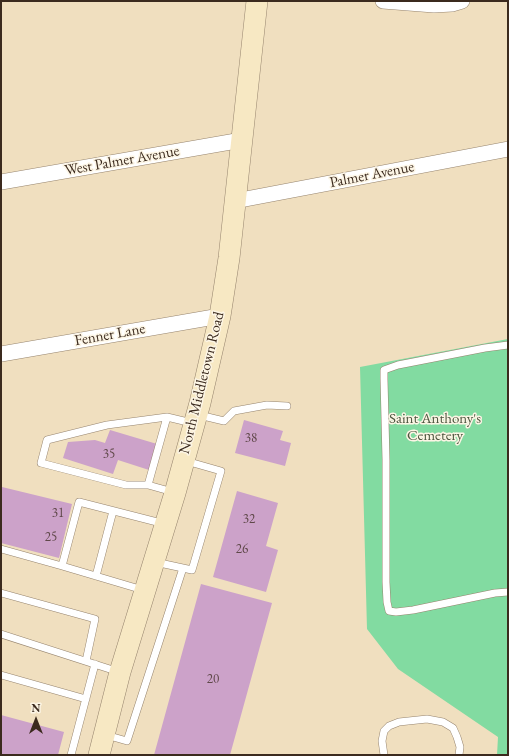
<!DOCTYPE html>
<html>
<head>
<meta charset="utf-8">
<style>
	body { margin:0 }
	#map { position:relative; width:509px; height:756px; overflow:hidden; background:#f0dfbf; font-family:"EB Garamond",serif }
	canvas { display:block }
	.frame { position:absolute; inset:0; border:2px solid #3b2a1e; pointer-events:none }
	.north { position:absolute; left:16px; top:700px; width:40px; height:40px; -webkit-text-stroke:3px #fcf5e5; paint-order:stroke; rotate:0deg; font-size:11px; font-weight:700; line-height:16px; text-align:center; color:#3b2a1e }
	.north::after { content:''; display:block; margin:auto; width:14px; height:18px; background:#3b2a1e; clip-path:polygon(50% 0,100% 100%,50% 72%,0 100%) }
</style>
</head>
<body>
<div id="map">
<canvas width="509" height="756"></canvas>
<div class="frame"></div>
<div class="north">N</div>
</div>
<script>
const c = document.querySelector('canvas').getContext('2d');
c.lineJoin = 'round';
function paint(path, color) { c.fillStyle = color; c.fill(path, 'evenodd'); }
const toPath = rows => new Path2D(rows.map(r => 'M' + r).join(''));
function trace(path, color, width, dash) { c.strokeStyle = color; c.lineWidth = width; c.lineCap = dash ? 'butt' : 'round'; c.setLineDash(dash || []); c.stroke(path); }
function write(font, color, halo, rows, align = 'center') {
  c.font = font + ' "EB Garamond",serif'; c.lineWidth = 3; c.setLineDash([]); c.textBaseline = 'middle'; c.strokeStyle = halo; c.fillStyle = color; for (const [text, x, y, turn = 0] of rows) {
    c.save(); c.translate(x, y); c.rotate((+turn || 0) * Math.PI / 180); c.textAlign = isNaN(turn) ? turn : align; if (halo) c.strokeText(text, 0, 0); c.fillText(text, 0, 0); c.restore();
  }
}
paint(toPath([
	[508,339,508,755,497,755,498,737,398,669,367,629,360,367]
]), '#82dba1');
paint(toPath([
	[244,420,283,431,280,440,291,443,285,466,235,453],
	[110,430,157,444,149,470,118,460,113,474,63,458,68,442,95,440,105,443],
	[2,487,72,504,59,558,1,543],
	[237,491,278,503,266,546,278,550,266,592,213,577],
	[201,584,272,603,230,755,154,755],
	[1,715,64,732,58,755,1,755]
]), '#cca2c9');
const lane = toPath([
	[508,345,485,348,398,365,384,370,384,379,386,460,386,582,387,602,389,611,396,612,413,610,495,593,508,592],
	[199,415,224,421,234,411,267,405,287,406],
	[148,485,126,485,41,463,47,440,107,425,167,417],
	[173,492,148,485,167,417,192,423],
	[1,549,62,566],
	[155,562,192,570,221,471,186,461],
	[96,576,113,511],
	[143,590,62,566,79,502,165,524],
	[1,593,95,619,86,661],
	[1,634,119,672],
	[1,675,86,699],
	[106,735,127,741,183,568],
	[71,755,95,664],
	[384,755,382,741,384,731,389,726,399,722,427,719,443,722,453,728,457,737,460,747,459,755]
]);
const street = toPath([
	[383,1,434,5,452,4,462,1],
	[1,182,242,140],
	[235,201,508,149],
	[1,354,220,316]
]);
const secondary = toPath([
	[99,755,120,672,175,493,200,403,220,316,229,258,257,1]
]);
trace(lane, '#96846e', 8);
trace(street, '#96846e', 16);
trace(secondary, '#96846e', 22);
trace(lane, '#fff', 7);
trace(street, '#fff', 15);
trace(secondary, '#f7e8c3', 21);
write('13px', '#5f4849', null, [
	["38",251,438],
	["35",109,454],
	["31",58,513],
	["32",249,519],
	["25",51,537],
	["26",242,549],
	["20",213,679]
]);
write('15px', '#3b2a1e', '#fcf5e5', [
	["West Palmer Avenue",122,161,-10],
	["Palmer Avenue",372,175,-11],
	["Fenner Lane",110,335,-10],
	["North Middletown Road",202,383,-76]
]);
write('15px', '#4d563f', '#fcf5e5', [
	["Saint Anthony's",435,419],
	["Cemetery",435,436]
]);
</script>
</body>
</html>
